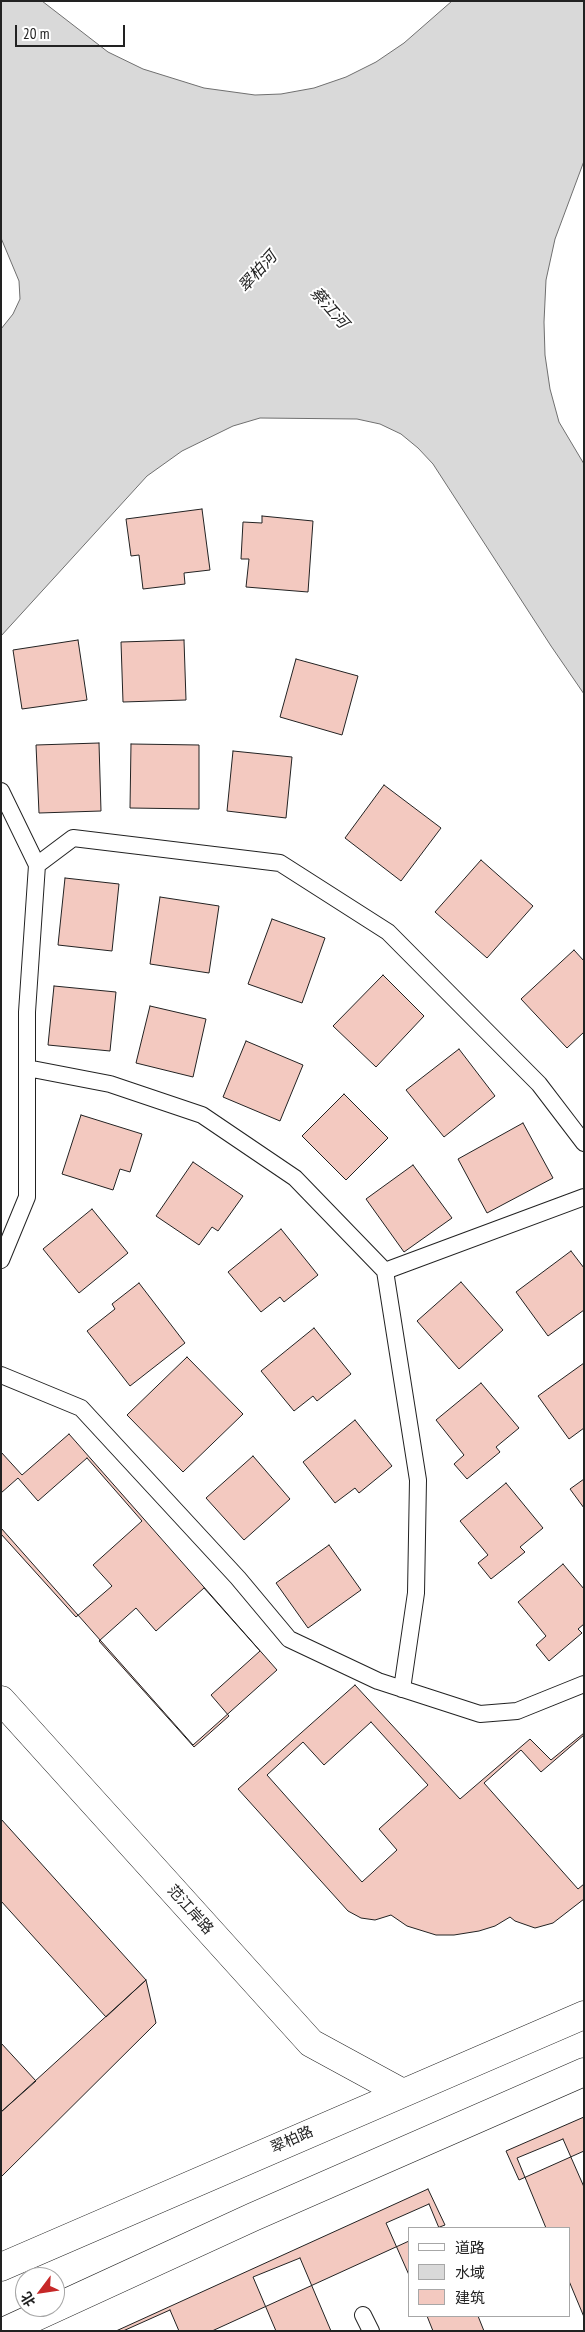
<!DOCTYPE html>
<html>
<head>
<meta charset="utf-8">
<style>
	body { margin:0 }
	#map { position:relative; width:585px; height:2332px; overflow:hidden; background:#fff; font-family:"PT Sans Narrow","Noto Sans SC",sans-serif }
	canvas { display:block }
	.frame { position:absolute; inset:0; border:2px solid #222; pointer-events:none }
	.legend { position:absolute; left:408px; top:2227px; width:162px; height:90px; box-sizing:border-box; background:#fff; border:1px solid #a7a7a7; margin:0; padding:6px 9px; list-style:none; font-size:15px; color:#222 }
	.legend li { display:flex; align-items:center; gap:10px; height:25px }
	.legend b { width:25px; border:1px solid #a7a7a7 }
	.north { position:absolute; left:15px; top:2267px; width:50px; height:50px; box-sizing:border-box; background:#fff; border:1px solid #a7a7a7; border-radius:50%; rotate:239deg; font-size:14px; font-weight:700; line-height:20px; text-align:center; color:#222 }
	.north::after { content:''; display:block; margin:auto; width:18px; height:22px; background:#c62828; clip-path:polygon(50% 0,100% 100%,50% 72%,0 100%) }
	.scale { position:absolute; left:15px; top:25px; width:110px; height:22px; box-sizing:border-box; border:2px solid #222; border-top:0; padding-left:6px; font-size:15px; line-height:18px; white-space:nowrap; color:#222; -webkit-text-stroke:4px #fff; paint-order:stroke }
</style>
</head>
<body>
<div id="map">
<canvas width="585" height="2332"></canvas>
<div class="frame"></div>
<ul class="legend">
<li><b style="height:6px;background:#fff"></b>道路</li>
<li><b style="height:14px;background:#d9d9d9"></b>水域</li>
<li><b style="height:14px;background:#f3c9c0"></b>建筑</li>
</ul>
<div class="north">北</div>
<div class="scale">20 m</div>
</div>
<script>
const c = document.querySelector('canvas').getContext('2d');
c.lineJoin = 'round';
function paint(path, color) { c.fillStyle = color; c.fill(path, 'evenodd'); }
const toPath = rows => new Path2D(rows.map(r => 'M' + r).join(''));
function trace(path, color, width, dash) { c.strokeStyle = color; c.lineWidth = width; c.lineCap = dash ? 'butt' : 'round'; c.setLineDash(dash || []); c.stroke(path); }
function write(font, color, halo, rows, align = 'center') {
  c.font = font + ' "PT Sans Narrow","Noto Sans SC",sans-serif'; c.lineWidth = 4; c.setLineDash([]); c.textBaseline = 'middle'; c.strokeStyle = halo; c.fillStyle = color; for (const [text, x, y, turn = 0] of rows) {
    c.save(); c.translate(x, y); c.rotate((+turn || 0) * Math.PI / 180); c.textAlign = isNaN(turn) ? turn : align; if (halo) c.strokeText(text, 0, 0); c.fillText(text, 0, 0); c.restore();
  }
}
const water = toPath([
	[1,1,42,1,108,52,143,69,204,88,255,95,281,94,314,88,346,77,376,62,404,43,452,1,584,1,584,161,555,239,546,280,544,322,545,355,550,389,559,422,584,464,584,694,551,646,433,464,418,448,401,434,380,424,357,419,260,418,233,426,182,451,147,476,1,636,1,329,13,314,20,299,19,281,1,238,1,1]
]);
paint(water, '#d9d9d9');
trace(water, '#6f6f6f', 1);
const building = toPath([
	[202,509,210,570,184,573,185,584,143,589,139,555,131,556,126,519,202,509],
	[262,516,313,521,308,592,246,587,249,559,241,559,243,522,262,523,262,516],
	[78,640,87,700,22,709,13,650,78,640],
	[184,640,186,700,123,702,121,642,184,640],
	[296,659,358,676,342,735,280,717,296,659],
	[99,743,101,811,39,813,36,745,99,743],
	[131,744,199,745,199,809,130,808,131,744],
	[233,751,292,757,286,818,227,811,233,751],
	[384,785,441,828,401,881,345,838,384,785],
	[481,860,533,906,487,958,435,912,481,860],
	[65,878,119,884,112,951,58,945,65,878],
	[160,897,219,906,209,973,150,964,160,897],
	[272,919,325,938,302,1003,248,984,272,919],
	[574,950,584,961,584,1032,567,1048,521,999,574,950],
	[383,975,424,1016,376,1067,333,1026,383,975],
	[54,986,116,992,110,1051,48,1045,54,986],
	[150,1006,206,1019,193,1077,136,1063,150,1006],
	[246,1041,303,1065,280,1121,223,1097,246,1041],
	[459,1049,495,1096,444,1137,406,1090,459,1049],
	[344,1094,388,1138,346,1180,302,1136,344,1094],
	[81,1115,142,1134,130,1172,120,1169,113,1190,62,1174,81,1115],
	[523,1123,553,1178,487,1213,458,1159,523,1123],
	[193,1162,243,1196,218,1231,212,1227,199,1245,156,1216,193,1162],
	[413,1165,452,1218,404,1252,366,1199,413,1165],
	[92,1209,128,1253,79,1293,43,1249,92,1209],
	[281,1229,318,1275,284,1302,280,1297,261,1312,228,1272,281,1229],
	[571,1251,584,1268,584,1310,548,1336,516,1292,571,1251],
	[461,1282,503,1330,459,1369,417,1321,461,1282],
	[139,1283,185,1343,130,1386,87,1331,115,1309,112,1304,139,1283],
	[314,1328,351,1374,317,1401,313,1396,294,1411,261,1371,314,1328],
	[187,1357,243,1414,183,1472,127,1415,187,1357],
	[584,1363,584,1428,569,1439,538,1396,584,1363],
	[481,1383,519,1428,496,1447,500,1452,467,1479,454,1464,464,1455,436,1420,481,1383],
	[355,1420,392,1466,359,1493,355,1488,335,1503,303,1462,355,1420],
	[69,1434,277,1670,193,1745,1,1528,1,1452,22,1475,69,1434],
	[253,1456,290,1499,244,1540,206,1498,253,1456],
	[87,1458,142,1521,93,1565,112,1586,76,1617,1,1534,1,1493,18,1478,38,1501,87,1458],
	[584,1479,584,1508,570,1489,584,1479],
	[506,1483,543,1528,520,1547,525,1552,491,1579,478,1563,488,1555,460,1521,506,1483],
	[329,1545,361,1590,308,1628,276,1583,329,1545],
	[563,1564,584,1589,584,1624,578,1629,582,1633,549,1661,536,1645,546,1636,518,1602,563,1564],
	[204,1588,260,1651,211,1695,229,1716,194,1747,99,1641,136,1608,156,1631,204,1588],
	[355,1685,460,1799,530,1739,551,1760,584,1733,584,1899,553,1923,535,1928,515,1921,510,1917,495,1926,479,1931,454,1935,436,1935,407,1926,391,1915,375,1920,361,1918,348,1911,238,1789,355,1685],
	[371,1722,428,1785,379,1829,397,1850,362,1882,267,1775,303,1742,324,1765,371,1722],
	[584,1735,584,1884,578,1889,484,1783,521,1750,541,1772,584,1735],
	[1,1819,146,1980,106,2017,1,1901,1,1819],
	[146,1980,156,2023,1,2177,1,2112,146,1980],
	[1,2043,36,2081,1,2112,1,2043],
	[584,2117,584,2151,519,2180,506,2151,584,2117],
	[563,2139,584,2187,584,2317,569,2281,569,2228,546,2228,517,2158,563,2139],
	[428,2189,445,2225,437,2228,409,2228,409,2241,212,2331,116,2331,428,2189],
	[429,2204,439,2228,409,2228,409,2275,386,2223,429,2204],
	[300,2258,331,2331,276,2331,253,2277,300,2258],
	[170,2310,179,2331,123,2331,170,2310],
	[427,2316,478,2316,484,2331,433,2331,427,2316]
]);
paint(building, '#f3c9c0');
trace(building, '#222', 1);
const service = toPath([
	[1,791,37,865,27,1012,27,1197,1,1260],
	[37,865,73,838,280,863,388,932,539,1084,584,1143],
	[27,1068,110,1084,202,1115,295,1178,385,1271,418,1480,416,1593,402,1689],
	[385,1271,584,1197],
	[1,1375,81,1408,238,1578,289,1639,378,1681,480,1714,517,1711,584,1684],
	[363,2315,371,2331]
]);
const tertiary = toPath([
	[1,1700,311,2043,401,2092]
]);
const secondary = toPath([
	[1,2267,584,2015],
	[5,2331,253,2217,584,2072]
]);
trace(service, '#222', 18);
trace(tertiary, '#222', 29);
trace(secondary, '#222', 29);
trace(service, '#fff', 16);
trace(tertiary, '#fff', 28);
trace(secondary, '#fff', 28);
write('15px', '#222', '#fff', [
	["范江岸路",190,1910,48],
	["翠柏路",292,2140,-24]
]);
write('italic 16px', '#222', '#fff', [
	["翠柏河",258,272,-48],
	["蔡江河",329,308,49]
]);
</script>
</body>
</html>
